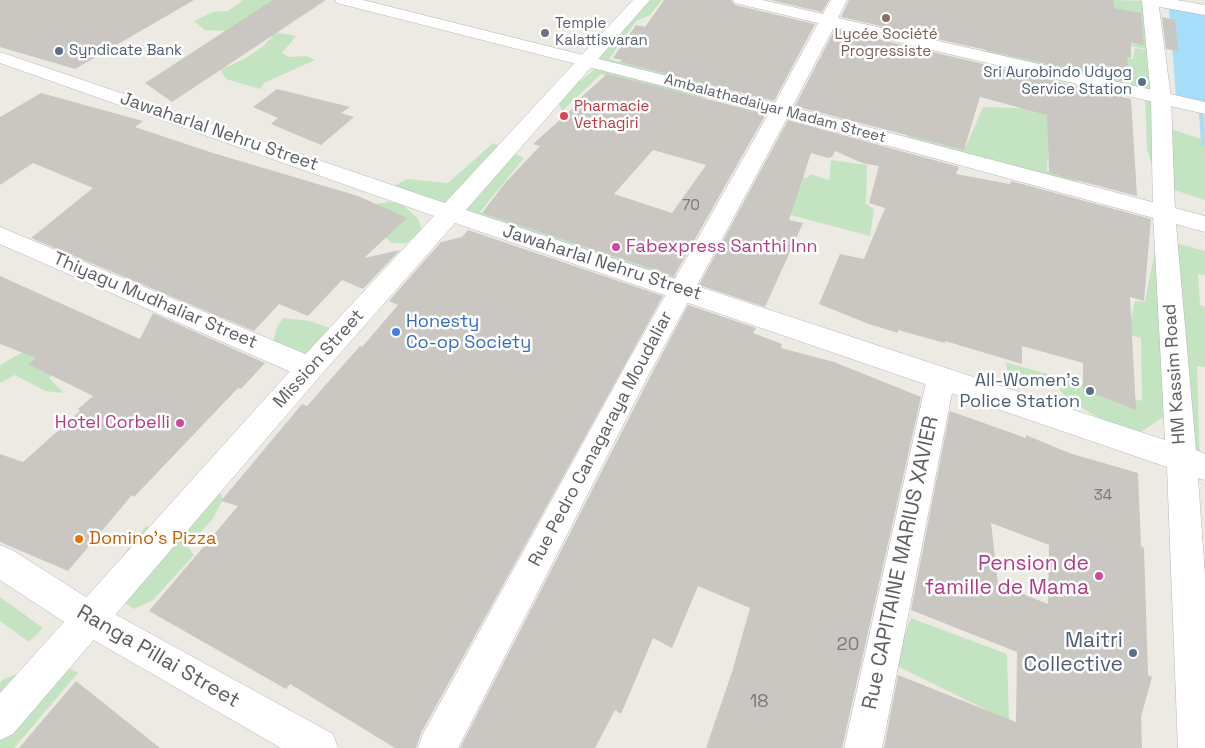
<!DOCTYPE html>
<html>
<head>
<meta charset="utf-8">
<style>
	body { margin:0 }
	canvas { display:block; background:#edeae3 }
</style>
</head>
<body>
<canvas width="1205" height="748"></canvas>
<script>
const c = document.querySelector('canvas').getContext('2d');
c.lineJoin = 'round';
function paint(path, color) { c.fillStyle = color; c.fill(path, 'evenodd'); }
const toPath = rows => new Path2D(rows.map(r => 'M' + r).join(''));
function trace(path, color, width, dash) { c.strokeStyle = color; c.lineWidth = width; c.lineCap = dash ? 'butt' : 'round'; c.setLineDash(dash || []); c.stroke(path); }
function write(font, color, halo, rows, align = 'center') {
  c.font = font + ' "Space Grotesk",sans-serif'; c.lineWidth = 5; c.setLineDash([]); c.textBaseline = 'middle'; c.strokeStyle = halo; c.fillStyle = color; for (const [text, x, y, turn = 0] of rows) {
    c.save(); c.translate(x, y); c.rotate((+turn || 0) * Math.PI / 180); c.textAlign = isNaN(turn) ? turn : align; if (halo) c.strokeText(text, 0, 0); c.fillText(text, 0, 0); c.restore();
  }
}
paint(toPath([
	[243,0,275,0,227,31,205,30,194,21,213,12,228,11],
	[645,0,662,0,650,15,636,21,609,59,715,86,768,105,591,59],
	[1113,0,1147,1,1151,50,1088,37],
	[274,32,296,36,282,53,289,57,306,56,315,60,264,83,260,89,226,79,220,70,246,58,262,47,271,38],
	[987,48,1087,50,1133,59,1135,48,1151,51,1157,96,983,55],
	[599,65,714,96,696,99,601,74,562,111,556,97,573,78,581,81],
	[1145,98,1165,102,1171,129,1205,140,1205,200,1159,185,1147,150],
	[983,107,1045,109,1050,120,1047,171,1076,179,1079,187,913,144,901,128,918,135,966,146],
	[493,143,524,158,480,212,680,277,676,286,394,186,407,179,448,183],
	[831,160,867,165,866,204,874,209,870,236,745,203,796,176,808,178,810,174,829,180],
	[389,202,402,204,418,219,422,229,407,243,392,243,373,227,364,216,377,204],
	[1149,210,1163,214,1168,414,1132,438,1067,399,1055,384,1010,378,1005,362,1142,401,1141,338,1078,323,1129,326,1135,301,1145,302,1158,234],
	[1166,215,1171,220,1172,242,1205,251,1205,275,1198,274,1200,305,1205,307,1205,367,1197,366,1200,464,1182,458],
	[283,318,310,321,335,330,308,357,272,347,277,327],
	[41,342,79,356,49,378,64,393,45,391,15,375,0,383,0,365],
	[217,486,223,499,212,520,190,544,183,540,194,555,153,600,134,609,111,594,114,567,146,526,176,536],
	[0,597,43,628,29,642,0,621],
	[911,618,1007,654,1009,721,893,664],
	[55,659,78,673,14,748,0,748,0,683,4,679]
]), '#c4e3c1');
paint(toPath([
	[1169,7,1205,13,1205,103,1176,96]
]), '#a6ddf9');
paint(toPath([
	[1198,99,1204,100,1205,147,1201,145,1198,99]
]), '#a6ddf9');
paint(toPath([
	[0,0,194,0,75,69,0,47],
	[273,0,326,0,172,102,145,83],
	[664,0,731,0,735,5,815,24,774,101,620,62,622,60,613,58,636,25,645,27],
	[770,0,829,0,822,12],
	[849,0,1113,0,1114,8,1141,13,1144,45,1131,42,1131,58,1127,57,1130,83,841,17],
	[1162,17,1175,20,1178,51,1166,49],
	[835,29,1131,99,1137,196,1049,173,1047,115,980,97,964,150,795,106],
	[607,74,766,114,674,276,482,213,505,183,540,146,533,144,581,101,578,100],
	[653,150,706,165,672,213,614,194],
	[277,89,350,107,341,113,354,117,321,145,271,124,278,118,253,107],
	[41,93,143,121,135,127,213,153,358,196,407,218,364,258,400,250,363,289,342,280,308,316,279,304,254,331,31,238,93,188,33,163,0,185,0,117],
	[788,120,959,167,956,174,1010,184,1011,181,1151,219,1144,301,1130,297,1136,410,1083,389,1083,363,1022,346,1022,364,945,341,945,343,898,330,898,333,866,323,819,304,840,254,864,259,885,208,869,203,879,166,862,163,835,151,832,157,828,158,811,153,789,220,803,223,765,307,699,285],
	[468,230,663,296,421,733,416,748,395,748,290,684,286,689,149,611,238,506,221,501,302,404,307,406,360,346,362,347,398,305,389,301,441,242,462,237],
	[0,276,140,339,153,313,265,363,241,389,238,388,134,497,132,495,68,571,0,542,0,454,23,462,80,411,78,409,93,396,28,364,36,358,0,344],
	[688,305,756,328,753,333,782,344,781,348,834,362,921,397,842,748,706,748,732,672,750,608,698,586,672,648,653,638,621,714,615,710,595,748,460,748,649,379],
	[950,411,1026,438,1026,435,1069,453,1138,473,1141,546,1144,548,1148,675,1152,677,1141,717,1142,748,884,748,898,675,1016,722,1017,652,911,610],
	[991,523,1049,545,1048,604,998,584],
	[76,681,160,748,19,748]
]), '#cac7c2');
const street = toPath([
	[335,0,363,0,775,103,818,23,735,3,733,0,762,0,823,14,831,0,847,0,838,18,1205,102,1205,114,834,27,792,107,1205,216,1205,232,787,118,647,378,458,748,418,748,423,734,627,363,769,113,337,3,335,0],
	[1141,0,1177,0,1205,5,1205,15,1149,5,1143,3,1141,0],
	[0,227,320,360,324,368,320,376,310,379,300,376,0,244,0,227],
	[941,367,951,370,955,378,882,748,844,748,927,378,931,370,941,367],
	[0,545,12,550,102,607,333,734,338,748,281,748,78,631,0,580,0,545]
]);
const secondary = toPath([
	[633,0,650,0,466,210,1165,440,1153,213,1151,98,1142,0,1158,0,1171,98,1175,213,1196,450,1205,454,1205,480,1198,478,1205,576,1205,748,1178,748,1167,467,455,223,320,376,13,734,0,740,0,693,300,360,434,216,0,63,0,52,445,203,633,0]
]);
trace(street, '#b3b6b9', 1);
trace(secondary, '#b4b8bc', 1);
paint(street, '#fff');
paint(secondary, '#fff');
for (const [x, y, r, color] of [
	[886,18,5,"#8d6e63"],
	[545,33,5,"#6b7280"],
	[59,51,5,"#5c6f8a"],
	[1142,82,5,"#5c6f8a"],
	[564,116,5,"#e0444e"],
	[616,247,5,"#d1479c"],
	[396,332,5,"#3f7fe0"],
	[1090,391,5,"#5c6f8a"],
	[180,423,5,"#d1479c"],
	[79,539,5,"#e8710a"],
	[1099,576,5,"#d1479c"],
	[1133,653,5,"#5c6f8a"]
]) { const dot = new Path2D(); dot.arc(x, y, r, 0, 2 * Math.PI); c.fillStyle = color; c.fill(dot); trace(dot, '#fff', 2); }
write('15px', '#5b616d', '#fff', [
	["Temple",555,24],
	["Kalattisvaran",555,41]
], 'left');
write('15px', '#785e54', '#fff', [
	["Lycée Société",886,35],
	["Progressiste",886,52]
]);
write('15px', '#4e5e75', '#fff', [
	["Syndicate Bank",69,51],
	["Sri Aurobindo Udyog",1132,73,"right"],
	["Service Station",1132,90,"right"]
], 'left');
write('15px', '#be3a42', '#fff', [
	["Pharmacie",574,107],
	["Vethagiri",574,124]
], 'left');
write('15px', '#5b5f63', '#fff', [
	["Ambalathadaiyar Madam Street",775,109,15]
]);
write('15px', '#77797b', null, [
	["70",691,206],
	["34",1103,496]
]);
write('18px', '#5b5f63', '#fff', [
	["Jawaharlal Nehru Street",219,132,19],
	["Jawaharlal Nehru Street",602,263,18],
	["Thiyagu Mudhaliar Street",155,301,23],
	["Mission Street",319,359,-48],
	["HM Kassim Road",1175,374,-94],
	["Rue Pedro Canagaraya Moudaliar",601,439,-62]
]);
write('18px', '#b23c85', '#fff', [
	["Fabexpress Santhi Inn",626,247],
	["Hotel Corbelli",170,423,"right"]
], 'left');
write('18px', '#366cbe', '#fff', [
	["Honesty",406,322],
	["Co-op Society",406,343]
], 'left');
write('18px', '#4e5e75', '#fff', [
	["All-Women's",1080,381],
	["Police Station",1080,402]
], 'right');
write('18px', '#c56008', '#fff', [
	["Domino's Pizza",89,539]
], 'left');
write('18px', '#77797b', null, [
	["20",848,645],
	["18",759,702]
]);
write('21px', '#5b5f63', '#fff', [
	["Rue CAPITAINE MARIUS XAVIER",901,563,-78],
	["Ranga Pillai Street",158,657,30]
]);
write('21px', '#b23c85', '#fff', [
	["Pension de",1089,564],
	["famille de Mama",1089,588]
], 'right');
write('21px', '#4e5e75', '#fff', [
	["Maitri",1123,641],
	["Collective",1123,665]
], 'right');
</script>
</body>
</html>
